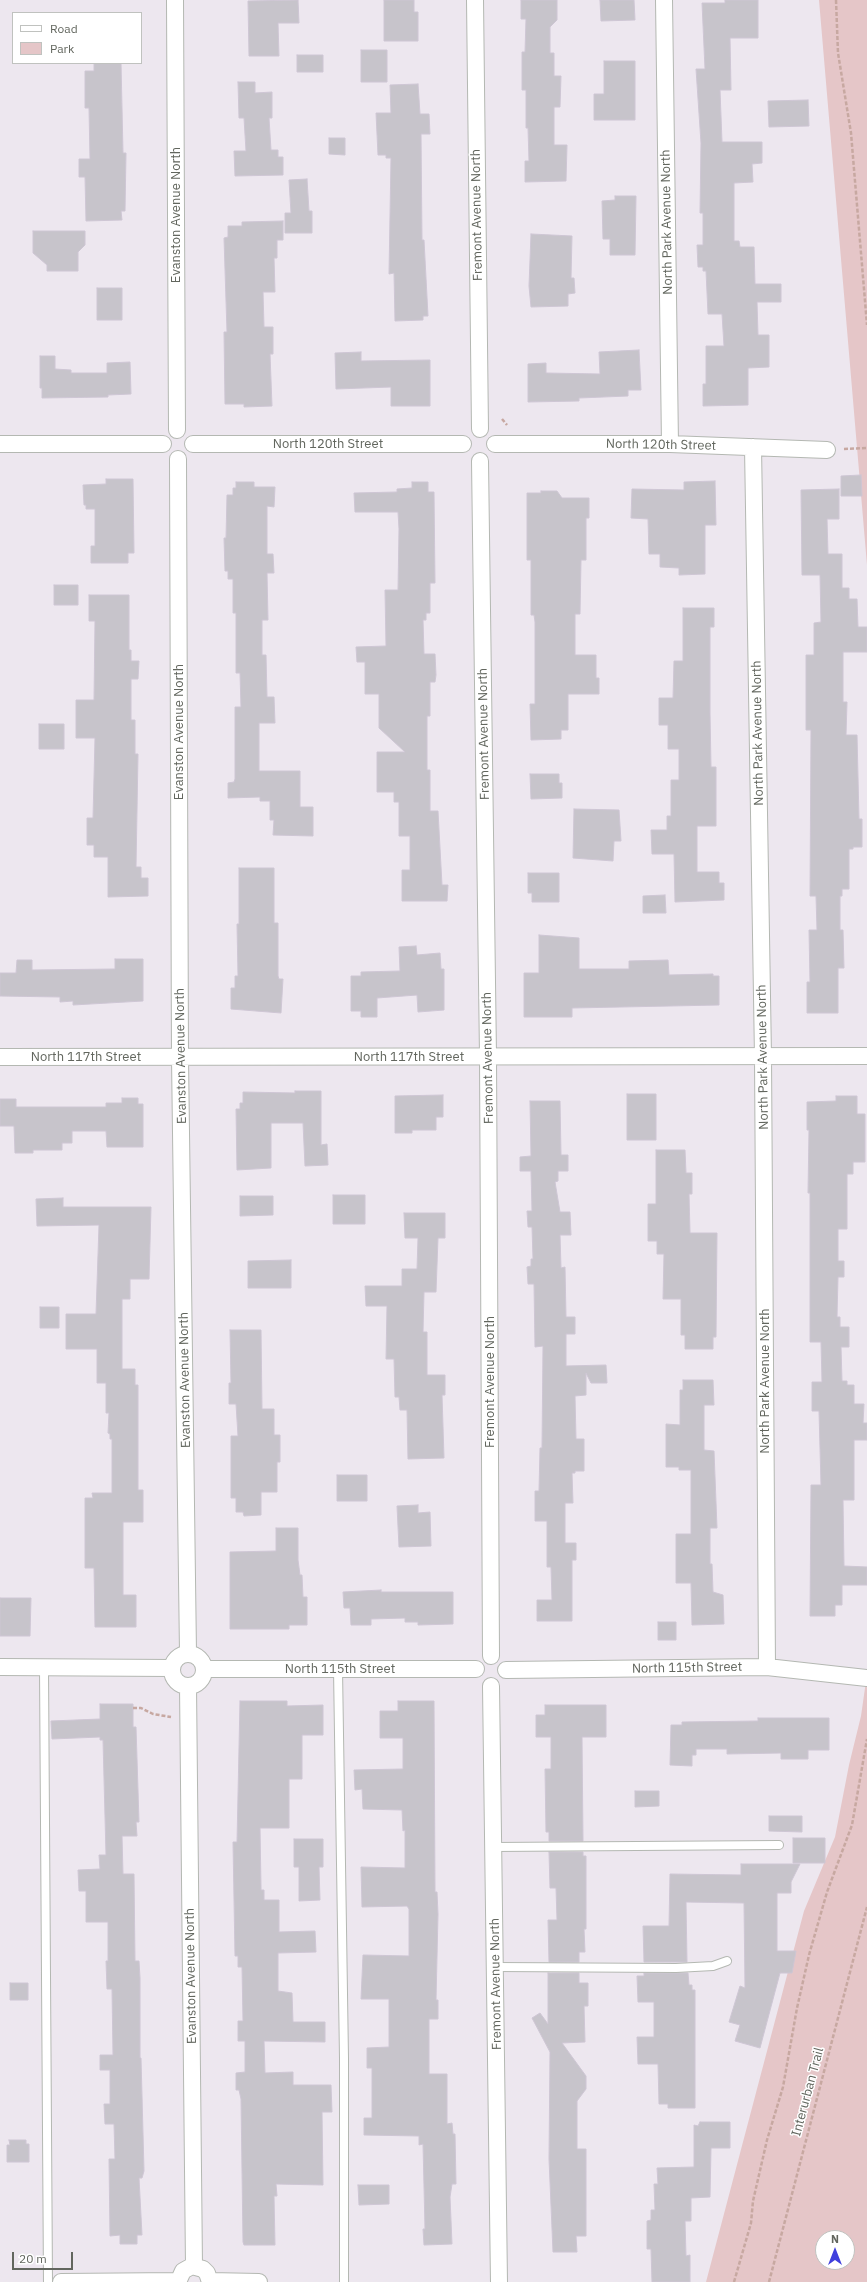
<!DOCTYPE html>
<html>
<head>
<meta charset="utf-8">
<style>
	body { margin:0 }
	#map { position:relative; width:867px; height:2282px; overflow:hidden; background:#ede7ef; font-family:"IBM Plex Sans",sans-serif }
	canvas { display:block }
	.legend { position:absolute; left:12px; top:12px; width:130px; height:52px; box-sizing:border-box; background:#fff; border:1px solid #c0c2bf; margin:0; padding:5px 7px; list-style:none; font-size:12px; color:#62665e }
	.legend li { display:flex; align-items:center; gap:8px; height:20px }
	.legend b { width:20px; border:1px solid #c0c2bf }
	.north { position:absolute; left:815px; top:2230px; width:40px; height:40px; box-sizing:border-box; background:#fff; border:1px solid #c0c2bf; border-radius:50%; rotate:0deg; font-size:11px; font-weight:700; line-height:16px; text-align:center; color:#62665e }
	.north::after { content:''; display:block; margin:auto; width:14px; height:18px; background:#4040dd; clip-path:polygon(50% 0,100% 100%,50% 72%,0 100%) }
	.scale { position:absolute; left:12px; top:2252px; width:61px; height:18px; box-sizing:border-box; border:2px solid #62665e; border-top:0; padding-left:5px; font-size:12px; line-height:14px; white-space:nowrap; color:#62665e; -webkit-text-stroke:3px #fff; paint-order:stroke }
</style>
</head>
<body>
<div id="map">
<canvas width="867" height="2282"></canvas>
<ul class="legend">
<li><b style="height:5px;background:#fff"></b>Road</li>
<li><b style="height:11px;background:#e5c6c8"></b>Park</li>
</ul>
<div class="north">N</div>
<div class="scale">20 m</div>
</div>
<script>
const c = document.querySelector('canvas').getContext('2d');
c.lineJoin = 'round';
function paint(path, color) { c.fillStyle = color; c.fill(path, 'evenodd'); }
const toPath = rows => new Path2D(rows.map(r => 'M' + r).join(''));
function trace(path, color, width, dash) { c.strokeStyle = color; c.lineWidth = width; c.lineCap = dash ? 'butt' : 'round'; c.setLineDash(dash || []); c.stroke(path); }
function write(font, color, halo, rows, align = 'center') {
  c.font = font + ' "IBM Plex Sans",sans-serif'; c.lineWidth = 3; c.setLineDash([]); c.textBaseline = 'middle'; c.strokeStyle = halo; c.fillStyle = color; for (const [text, x, y, turn = 0] of rows) {
    c.save(); c.translate(x, y); c.rotate((+turn || 0) * Math.PI / 180); c.textAlign = isNaN(turn) ? turn : align; if (halo) c.strokeText(text, 0, 0); c.fillText(text, 0, 0); c.restore();
  }
}
paint(toPath([
	[819,0,867,0,867,565],
	[867,1674,867,2282,706,2282,804,1911,835,1837,849,1765,861,1716],
	[823,2238,847,2238,847,2262,823,2262]
]), '#e5c6c8');
const building = toPath([
	[298,0,299,23,278,23,279,56,249,56,248,1,298,0],
	[384,0,414,0,414,12,418,12,418,41,384,41,384,0],
	[521,0,557,0,557,20,550,27,550,53,554,53,554,76,561,76,560,107,554,107,554,145,567,145,566,181,525,182,525,161,529,161,528,128,526,128,526,90,522,90,522,52,525,52,526,19,521,19,521,0],
	[600,0,634,0,635,20,601,21,600,0],
	[725,0,758,0,758,38,730,38,731,90,720,90,722,142,762,142,762,163,752,164,753,182,734,183,734,241,739,241,740,247,754,247,755,284,781,284,781,302,757,302,758,335,769,335,769,367,748,368,748,405,703,406,703,384,706,384,706,346,724,346,722,314,708,314,706,271,703,271,703,267,698,267,697,245,703,245,703,213,700,213,701,143,696,69,705,69,702,3,725,3,725,0],
	[361,50,387,50,387,82,361,82,361,50],
	[297,55,323,55,323,72,297,72,297,55],
	[604,61,635,61,635,120,594,120,594,94,604,94,604,61],
	[94,63,121,63,123,153,126,153,125,211,121,211,122,220,86,221,85,177,79,177,79,159,90,159,89,108,85,108,85,71,94,71,94,63],
	[238,82,255,82,255,93,272,92,272,118,269,118,271,150,278,150,278,157,283,157,283,175,235,176,234,151,246,151,244,118,239,118,238,82],
	[418,84,420,114,429,114,430,134,421,134,422,240,424,240,428,316,423,316,423,320,395,321,394,273,389,274,391,158,386,158,386,155,378,155,376,113,391,113,390,85,418,84],
	[808,100,809,126,769,127,768,101,808,100],
	[329,138,345,138,345,155,329,154,329,138],
	[307,179,309,211,312,211,312,233,285,233,285,213,291,213,289,180,307,179],
	[615,196,636,196,635,255,610,255,610,239,603,239,602,201,615,200,615,196],
	[283,221,283,240,277,240,277,258,274,258,275,292,263,292,264,327,273,327,273,354,270,354,272,406,244,407,244,404,225,404,224,332,227,332,224,238,228,237,228,226,242,226,242,222,283,221],
	[33,231,85,231,85,245,78,252,78,271,47,271,47,265,33,253,33,231],
	[531,234,572,236,571,278,574,278,575,293,568,294,568,306,531,307,529,286,531,234],
	[97,288,122,288,122,320,97,320,97,288],
	[639,350,641,390,628,390,628,396,579,398,579,401,528,402,528,364,546,363,546,373,600,374,599,352,639,350],
	[361,352,361,361,430,360,430,406,391,406,391,387,336,389,335,353,361,352],
	[40,356,55,356,55,369,71,370,71,373,107,373,107,363,130,362,131,394,108,395,108,397,42,398,42,388,40,388,40,356],
	[861,475,862,496,841,496,841,476,861,475],
	[106,479,133,479,134,553,128,553,128,563,91,563,91,546,95,546,95,509,86,509,86,505,84,505,83,485,106,484,106,479],
	[715,481,716,525,705,525,705,574,679,575,679,568,660,567,660,554,649,554,648,519,631,518,632,489,684,490,684,482,715,481],
	[236,482,254,482,254,487,275,487,274,507,267,506,267,554,273,554,274,573,267,573,268,620,262,620,262,655,266,655,267,697,274,697,275,723,259,723,259,771,300,771,300,807,313,807,313,836,273,835,274,820,270,820,270,801,260,801,260,797,228,798,228,783,234,782,235,779,235,707,241,707,240,673,236,673,236,613,233,613,233,579,228,579,228,571,225,571,224,538,226,538,227,495,233,495,233,488,236,488,236,482],
	[412,482,428,482,428,492,434,492,435,583,430,583,430,613,426,613,426,620,423,620,424,654,435,654,436,675,435,682,430,682,430,716,427,716,427,770,430,770,430,811,438,811,442,885,448,885,447,901,402,901,402,870,410,870,410,836,399,836,399,802,394,802,394,792,377,792,377,752,405,752,379,728,379,694,365,694,365,662,357,662,356,647,386,646,385,590,398,590,399,529,398,512,355,512,354,493,397,492,397,489,412,488,412,482],
	[839,489,839,519,827,519,828,554,842,554,842,588,849,588,849,599,857,599,858,627,867,627,867,652,843,652,843,702,847,702,846,735,857,735,859,819,862,819,862,847,853,847,853,849,849,849,849,889,842,889,842,896,840,896,840,930,843,930,844,968,838,968,838,1013,807,1013,807,982,810,982,809,930,817,930,816,896,810,896,811,730,806,730,806,655,814,655,814,623,821,622,820,575,802,575,801,490,839,489],
	[541,491,557,491,562,498,589,498,589,518,586,518,586,560,581,560,580,614,575,614,575,655,596,655,596,678,599,678,599,694,568,694,568,730,561,730,561,739,531,740,530,704,535,704,535,622,534,615,531,615,531,560,527,560,527,493,541,493,541,491],
	[54,585,78,585,78,605,54,605,54,585],
	[89,595,129,595,129,650,131,650,131,661,139,661,138,679,131,679,131,720,135,720,135,754,138,754,136,867,141,867,141,878,148,878,148,896,108,897,108,857,94,857,94,845,87,845,87,818,93,818,95,738,76,738,76,700,94,700,95,621,89,621,89,595],
	[683,608,714,608,714,627,710,627,710,713,711,767,716,767,716,826,697,826,697,872,719,872,719,883,724,883,724,900,675,902,674,854,652,854,651,830,667,830,667,816,671,816,671,780,679,780,679,749,668,749,668,725,659,725,659,698,673,698,674,661,683,661,683,608],
	[39,724,64,724,64,749,39,749,39,724],
	[530,774,559,774,559,783,562,783,562,798,531,799,530,774],
	[574,809,619,810,621,841,614,841,613,861,573,858,574,809],
	[239,868,274,868,274,923,278,923,278,976,279,979,283,979,281,1013,231,1009,231,988,235,988,235,976,238,976,237,924,239,924,239,868],
	[528,873,559,873,559,902,532,902,532,893,528,893,528,873],
	[665,895,666,913,643,913,643,896,665,895],
	[539,935,579,938,579,969,629,969,629,961,668,960,669,975,713,974,713,976,719,976,719,1005,572,1008,572,1017,524,1017,524,973,539,973,539,935],
	[416,946,417,955,440,953,441,969,444,969,444,1010,418,1012,417,995,377,998,377,1017,361,1017,361,1011,351,1011,351,976,361,976,361,972,400,971,399,947,416,946],
	[115,959,143,959,143,1001,73,1005,73,1001,60,1002,60,997,0,996,0,973,16,973,17,960,32,960,32,970,115,969,115,959],
	[295,1091,321,1091,321,1145,327,1144,328,1165,305,1166,303,1123,271,1123,271,1168,237,1170,236,1109,240,1109,240,1103,243,1103,243,1092,295,1093,295,1091],
	[627,1094,656,1094,656,1140,627,1140,627,1094],
	[443,1095,443,1117,436,1117,436,1130,412,1130,412,1133,395,1133,395,1096,443,1095],
	[836,1096,857,1096,857,1114,865,1114,865,1162,853,1162,853,1174,847,1174,847,1229,838,1229,838,1261,844,1261,844,1277,838,1277,837,1317,840,1317,840,1327,849,1327,849,1347,841,1347,842,1381,847,1381,847,1385,854,1385,854,1404,864,1404,863,1423,867,1423,867,1440,854,1440,854,1500,843,1500,844,1566,867,1567,867,1585,842,1585,842,1605,835,1605,835,1616,810,1616,811,1485,821,1485,819,1411,812,1411,812,1382,822,1382,821,1342,810,1342,810,1193,808,1193,809,1130,807,1130,807,1102,836,1101,836,1096],
	[122,1098,138,1098,138,1104,143,1104,143,1147,107,1147,106,1131,72,1131,72,1143,62,1143,62,1150,33,1150,33,1153,15,1153,14,1126,0,1126,0,1099,16,1099,16,1107,106,1107,106,1103,122,1103,122,1098],
	[530,1101,560,1101,561,1155,568,1155,568,1171,558,1171,558,1181,555,1182,560,1212,570,1212,571,1235,560,1235,561,1268,565,1267,566,1317,575,1317,575,1334,566,1334,566,1366,606,1365,607,1383,591,1383,586,1373,586,1395,575,1396,576,1439,584,1439,584,1471,575,1471,575,1473,572,1473,573,1503,565,1503,565,1543,576,1543,576,1560,572,1560,572,1621,537,1621,537,1600,552,1600,551,1567,547,1567,547,1521,535,1521,535,1491,539,1491,540,1448,542,1448,543,1346,535,1347,534,1284,528,1284,527,1267,531,1266,531,1259,533,1259,532,1227,528,1227,527,1211,532,1211,531,1171,520,1171,520,1157,531,1156,530,1101],
	[656,1150,685,1150,686,1173,692,1173,692,1194,689,1194,690,1233,717,1233,716,1337,713,1337,713,1349,685,1349,685,1335,681,1335,681,1299,663,1299,664,1254,657,1254,657,1241,648,1241,648,1204,656,1204,656,1150],
	[333,1195,365,1195,365,1224,333,1224,333,1195],
	[240,1196,273,1196,273,1215,240,1216,240,1196],
	[63,1198,63,1207,151,1207,149,1279,130,1279,130,1299,122,1299,122,1369,135,1369,135,1385,138,1385,138,1490,143,1490,143,1522,123,1522,123,1595,136,1595,136,1627,95,1627,94,1568,85,1568,85,1498,93,1498,92,1493,112,1493,112,1439,110,1439,110,1434,108,1433,109,1413,106,1413,106,1383,97,1383,97,1349,66,1349,66,1314,96,1314,99,1225,37,1226,36,1199,63,1198],
	[404,1213,445,1213,445,1238,438,1238,436,1292,424,1292,423,1332,427,1332,427,1375,445,1375,445,1395,442,1395,444,1458,408,1459,407,1410,400,1410,399,1397,395,1397,394,1359,386,1359,387,1306,366,1306,365,1286,402,1286,402,1269,417,1269,418,1238,405,1238,404,1213],
	[291,1260,291,1288,248,1288,248,1261,291,1260],
	[40,1307,59,1307,59,1328,40,1328,40,1307],
	[230,1330,261,1330,262,1409,274,1409,274,1435,280,1435,280,1462,277,1462,277,1492,261,1492,261,1515,244,1516,243,1512,236,1512,236,1498,231,1498,231,1436,238,1436,236,1404,229,1404,229,1383,231,1383,230,1330],
	[683,1380,713,1380,714,1405,704,1405,704,1450,714,1451,717,1528,710,1528,710,1564,712,1564,713,1592,723,1595,724,1624,692,1625,691,1583,676,1583,676,1534,691,1534,691,1470,679,1470,679,1467,666,1467,666,1424,680,1425,680,1390,683,1390,683,1380],
	[337,1475,367,1475,367,1501,337,1501,337,1475],
	[418,1505,418,1513,430,1512,431,1546,399,1547,397,1506,418,1505],
	[276,1528,298,1528,298,1560,300,1575,302,1575,303,1597,307,1597,307,1625,289,1625,289,1629,230,1629,230,1552,276,1551,276,1528],
	[381,1590,381,1592,453,1592,453,1624,418,1625,418,1622,405,1622,405,1618,371,1619,371,1625,351,1625,350,1608,344,1608,343,1592,381,1590],
	[0,1598,31,1598,30,1636,0,1636,0,1598],
	[658,1622,676,1622,676,1640,658,1640,658,1622],
	[240,1701,287,1701,287,1706,323,1705,323,1735,302,1735,302,1779,289,1779,289,1828,260,1828,261,1887,261,1890,264,1890,264,1900,279,1900,279,1932,315,1931,316,1952,278,1953,278,1991,292,1993,293,2022,325,2022,325,2042,264,2041,265,2073,293,2072,293,2085,331,2085,332,2112,322,2112,323,2185,276,2184,277,2196,274,2196,275,2245,244,2245,243,2242,241,2099,239,2090,236,2090,236,2073,245,2072,245,2041,238,2041,238,2021,243,2021,242,1967,238,1967,238,1956,235,1956,233,1842,237,1842,240,1701],
	[398,1701,434,1701,435,1892,437,1892,438,1914,436,2000,438,2000,438,2019,429,2019,429,2074,447,2074,447,2124,452,2123,453,2134,455,2134,456,2184,452,2184,450,2197,452,2244,424,2245,423,2229,425,2229,423,2144,419,2145,419,2136,364,2135,364,2118,372,2118,372,2068,367,2068,367,2048,389,2047,389,1999,361,1999,363,1955,409,1956,409,1909,407,1906,362,1907,361,1867,405,1868,405,1830,403,1831,402,1810,363,1809,362,1789,355,1790,354,1770,403,1769,403,1738,380,1738,380,1711,398,1711,398,1701],
	[100,1704,133,1704,133,1727,136,1727,139,1822,136,1822,137,1836,122,1836,123,1874,134,1874,135,1961,139,1961,140,1978,140,2058,141,2058,144,2171,142,2178,139,2178,142,2235,137,2235,137,2244,120,2244,120,2235,110,2236,109,2159,115,2159,114,2124,105,2124,104,2104,110,2104,110,2070,100,2070,100,2055,113,2055,112,1989,107,1989,106,1961,108,1961,108,1922,86,1922,86,1891,79,1891,78,1870,100,1869,99,1855,106,1855,103,1740,100,1740,100,1737,52,1739,51,1721,100,1719,100,1704],
	[545,1705,606,1705,606,1737,582,1737,583,1841,549,1841,549,1832,546,1832,545,1769,551,1769,551,1737,536,1737,536,1715,545,1715,545,1705],
	[758,1718,829,1718,829,1750,808,1750,808,1759,781,1759,781,1753,727,1754,727,1749,696,1749,696,1755,692,1755,692,1766,670,1765,671,1725,682,1725,682,1722,758,1721,758,1718],
	[635,1791,659,1791,659,1806,635,1807,635,1791],
	[769,1816,802,1816,802,1832,769,1831,769,1816],
	[793,1838,825,1838,825,1863,793,1863,793,1838],
	[294,1839,323,1839,323,1867,319,1867,320,1900,299,1901,299,1867,294,1867,294,1839],
	[549,1852,583,1852,583,1856,586,1856,586,1929,584,1929,585,1952,579,1952,579,1962,549,1962,548,1920,557,1920,556,1888,550,1888,549,1852],
	[741,1864,800,1864,791,1882,791,1893,777,1893,777,1951,796,1951,792,1973,780,1973,760,2048,735,2041,740,2025,729,2022,740,1986,745,1988,744,1903,686,1902,687,1962,644,1962,643,1926,669,1926,670,1874,741,1875,741,1864],
	[548,1973,579,1973,579,1983,588,1983,588,2006,584,2006,585,2042,562,2043,586,2076,586,2089,577,2101,577,2149,586,2149,586,2236,576,2236,577,2252,553,2252,549,2159,550,2052,532,2018,540,2013,548,2024,548,1973],
	[644,1973,688,1973,689,1985,692,1985,692,1990,695,1990,695,2108,668,2108,668,2104,659,2104,658,2064,638,2064,637,2037,654,2037,654,2002,638,2002,637,1976,644,1976,644,1973],
	[10,1983,28,1983,28,2000,10,2000,10,1983],
	[700,2122,730,2122,730,2148,711,2148,710,2197,691,2198,691,2221,685,2221,686,2256,690,2255,690,2282,652,2282,651,2249,647,2249,647,2221,651,2220,651,2210,655,2210,654,2184,658,2184,657,2168,694,2167,694,2125,698,2126,700,2122],
	[9,2140,26,2140,26,2144,29,2144,29,2162,7,2162,7,2145,10,2145,9,2140],
	[358,2185,389,2185,389,2204,359,2205,358,2185]
]);
paint(building, '#c7c4cb');
trace(building, '#cec6d4', 1);
const lane = toPath([
	[44,1668,48,2282],
	[338,1669,344,2058,344,2282],
	[494,1847,779,1845],
	[496,1967,676,1968,713,1966,727,1961]
]);
const street = toPath([
	[175,0,177,430],
	[475,0,480,429],
	[664,0,670,444],
	[0,444,163,444],
	[193,444,463,444],
	[495,444,670,444,827,450],
	[753,447,763,1057,767,1667],
	[178,459,180,1058,188,1653],
	[480,461,488,1056,491,1656],
	[0,1057,867,1056],
	'172 1670a16 16 0 1 1 32 0a16 16 0 1 1-32 0Z',
	[0,1667,172,1668],
	[204,1669,476,1669],
	[506,1670,767,1667,867,1678],
	[188,1686,194,2266],
	[491,1686,499,2282],
	[210,2281,259,2282],
	[61,2282,178,2281],
	[178,2282,183,2271,192,2266,203,2269,207,2273,210,2282]
]);
trace(lane, '#b4b8b2', 10);
trace(street, '#b4b8b2', 18);
trace(toPath([
	[836,0,838,53,851,133,867,325],
	[502,419,507,425],
	[844,449,867,448],
	[133,1708,141,1708,153,1714,171,1717],
	[734,2282,751,2223,753,2201,767,2140,783,2087,797,2008,809,1955,827,1892,852,1825,867,1739],
	[769,2282,867,1907]
]), '#c7a8a1', 2.5, [4, 2]);
trace(lane, '#fff', 8);
trace(street, '#fff', 16);
write('13px', '#62665e', '#fff', [
	["Evanston Avenue North",176,215,-90],
	["Fremont Avenue North",477,215,-91],
	["North Park Avenue North",667,222,-91],
	["North 120th Street",328,444],
	["North 120th Street",661,445,1],
	["Evanston Avenue North",179,732,-90],
	["North Park Avenue North",758,733,-91],
	["Fremont Avenue North",484,734,-91],
	["Evanston Avenue North",181,1056,-91],
	["North 117th Street",86,1057],
	["North 117th Street",409,1057],
	["North Park Avenue North",763,1057,-91],
	["Fremont Avenue North",488,1058,-91],
	["Evanston Avenue North",185,1380,-91],
	["North Park Avenue North",765,1381,-90],
	["Fremont Avenue North",490,1382,-90],
	["North 115th Street",687,1668,-1],
	["North 115th Street",340,1669],
	["Evanston Avenue North",191,1976,-91],
	["Fremont Avenue North",496,1984,-91],
	["Interurban Trail",808,2092,-75]
]);
</script>
</body>
</html>
